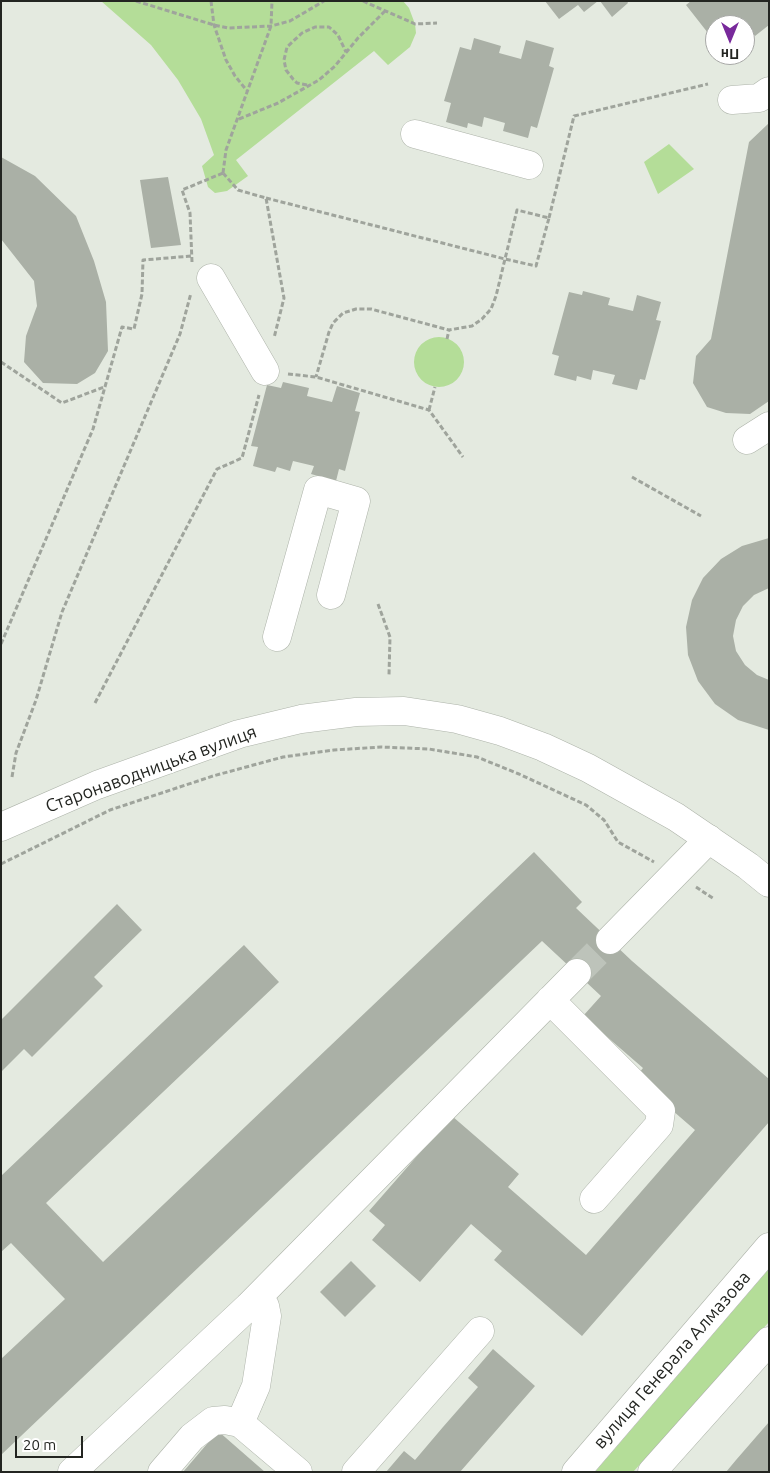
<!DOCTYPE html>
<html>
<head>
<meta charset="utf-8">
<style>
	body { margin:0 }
	#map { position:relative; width:770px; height:1473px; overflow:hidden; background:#e4eae0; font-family:Ubuntu,sans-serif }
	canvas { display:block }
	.frame { position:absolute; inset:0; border:2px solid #232521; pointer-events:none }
	.north { position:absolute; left:705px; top:15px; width:50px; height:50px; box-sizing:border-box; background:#fff; border:1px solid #a7a8a6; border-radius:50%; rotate:180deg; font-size:14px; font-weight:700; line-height:20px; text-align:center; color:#232521 }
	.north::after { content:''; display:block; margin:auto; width:18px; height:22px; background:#782a9b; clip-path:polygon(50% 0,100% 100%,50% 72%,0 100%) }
	.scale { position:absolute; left:15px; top:1436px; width:68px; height:22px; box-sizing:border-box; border:2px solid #232521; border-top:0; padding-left:6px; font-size:15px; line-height:18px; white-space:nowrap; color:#232521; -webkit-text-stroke:4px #fff; paint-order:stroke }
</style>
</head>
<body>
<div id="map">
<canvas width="770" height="1473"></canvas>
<div class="frame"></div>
<div class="north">Пн</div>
<div class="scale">20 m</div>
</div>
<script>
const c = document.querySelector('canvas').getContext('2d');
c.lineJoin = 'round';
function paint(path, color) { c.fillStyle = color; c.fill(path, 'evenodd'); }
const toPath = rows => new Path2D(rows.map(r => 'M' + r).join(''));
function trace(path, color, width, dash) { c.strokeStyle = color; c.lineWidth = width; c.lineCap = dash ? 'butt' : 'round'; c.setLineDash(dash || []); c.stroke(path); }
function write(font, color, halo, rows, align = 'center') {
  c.font = font + ' Ubuntu,sans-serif'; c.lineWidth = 4.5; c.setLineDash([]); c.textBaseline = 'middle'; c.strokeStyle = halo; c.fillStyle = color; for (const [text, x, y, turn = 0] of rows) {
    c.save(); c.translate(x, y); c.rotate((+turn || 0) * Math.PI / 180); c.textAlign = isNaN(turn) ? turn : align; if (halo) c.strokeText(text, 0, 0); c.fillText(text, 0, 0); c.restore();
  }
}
paint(toPath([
	[101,1,403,1,409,8,415,24,416,33,410,47,388,65,374,51,236,160,248,176,227,191,215,193,208,187,202,166,214,155,201,119,178,80,151,45],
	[669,144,694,169,658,194,644,162],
	'414 362a25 25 0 1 1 50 0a25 25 0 1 1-50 0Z',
	[769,1269,769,1322,633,1472,595,1472]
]), '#b4dd98');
paint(toPath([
	[545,1,598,1,584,12,578,5,559,19],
	[600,1,627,1,628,3,612,17],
	[691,1,769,1,769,25,755,36,752,32,745,37,745,25,715,25,715,42,686,5],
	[474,38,501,46,499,53,521,59,526,40,554,48,549,66,554,68,537,128,531,126,528,138,503,131,505,123,484,117,482,127,468,123,467,128,446,122,451,103,444,101,460,47,471,50],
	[769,123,769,401,750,414,726,413,707,407,693,383,696,356,711,339,749,142],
	[1,157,35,176,76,216,94,261,106,302,108,351,95,373,77,384,43,383,24,362,26,336,37,306,34,281,1,239],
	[168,177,181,245,151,248,140,180],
	[583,291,610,298,608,305,633,311,637,295,661,302,656,320,661,321,645,380,640,379,637,390,612,384,615,375,593,370,591,380,577,376,576,381,554,375,559,356,552,354,569,292,582,295],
	[283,382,309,388,307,396,332,402,337,386,360,393,355,411,360,412,345,471,339,469,336,481,311,474,314,466,293,461,290,471,277,467,275,472,253,466,258,447,251,446,267,385,281,388],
	[769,538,769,588,754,595,743,606,736,620,733,636,736,651,745,665,757,675,769,680,769,730,738,720,715,704,698,681,688,655,686,627,692,600,703,578,721,559,742,546],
	[534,852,582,902,576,908,632,961,769,1079,769,1122,582,1336,494,1260,502,1251,471,1224,420,1282,372,1240,385,1225,369,1211,452,1116,519,1174,508,1187,586,1255,695,1130,635,1078,643,1068,583,1016,601,996,542,941,1,1455,1,1359,65,1299,11,1243,1,1252,1,1176,244,945,279,982,46,1203,103,1262],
	[117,904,142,930,94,977,103,986,32,1057,24,1049,1,1072,1,1020],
	[351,1261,376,1286,345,1317,320,1292],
	[493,1349,535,1386,460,1472,386,1472,404,1451,415,1460,443,1427,478,1387,468,1378],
	[769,1422,769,1472,726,1472,736,1460],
	[218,1431,265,1472,183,1472]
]), '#aab0a6');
trace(toPath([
	[577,973,610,940]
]), '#bdc3ba', 28, [28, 14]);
const minor = toPath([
	[732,100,759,98,769,91],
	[415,134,529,165],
	[211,278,265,371],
	[747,440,769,426],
	[277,637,318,490,356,501,331,595],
	[610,940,709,839],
	[550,1000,661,1111,659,1125,594,1199],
	[240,1423,256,1386,267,1316,265,1306,258,1304,249,1306],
	[72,1472,249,1306,577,973],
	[162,1472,192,1437,213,1421,225,1420,240,1423,298,1472],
	[356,1472,480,1331]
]);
const major = toPath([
	[1,827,97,785,239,734,301,719,356,712,404,711,457,719,500,731,543,747,588,768,676,817,748,866,769,883],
	[576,1472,769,1247],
	[652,1472,769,1341]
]);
trace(minor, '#adb3a9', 29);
trace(major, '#adb3a9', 29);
trace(toPath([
	[136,1,214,25,228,28,271,26,290,21,324,1],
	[211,1,214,25,226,60,235,76,248,92],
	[363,1,415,24,437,23],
	[307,85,297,83,293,79,286,70,284,60,287,47,302,33,315,27,329,27,338,35,346,52],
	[239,119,278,103,319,80,335,66,358,38,385,11],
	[223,173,238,190,266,198,284,298,274,338],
	[223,173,226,150,271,26,272,1],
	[266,198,505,259,536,266,549,218,517,210,505,259,496,296,491,309,482,319,472,326,449,330,371,309,356,309,343,313,333,323,329,332,316,377],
	[549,218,574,116,708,84],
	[192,262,190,213,182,190,223,173],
	[447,339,449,330],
	[1,362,62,403,104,387],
	[288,374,316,377,429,410,463,457],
	[429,410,435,387],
	[632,477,701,516],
	[378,604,390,637,389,675],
	[1,644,93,429,122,327,134,329,142,294,143,260,192,256],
	[95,703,217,469,242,458,259,395],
	[12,777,16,753,36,700,62,612,180,334,191,293],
	[1,864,110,810,213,776,283,757,334,750,381,747,429,749,477,757,519,774,586,805,604,820,618,842,654,862],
	[696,887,714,899]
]), '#9fa49c', 3, [5, 2.5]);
trace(minor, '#fff', 28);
trace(major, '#fff', 28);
write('18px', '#232521', '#fff', [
	["Старонаводницька вулиця",151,769,-20],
	["вулиця Генерала Алмазова",672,1360,-49]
]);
</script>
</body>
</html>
